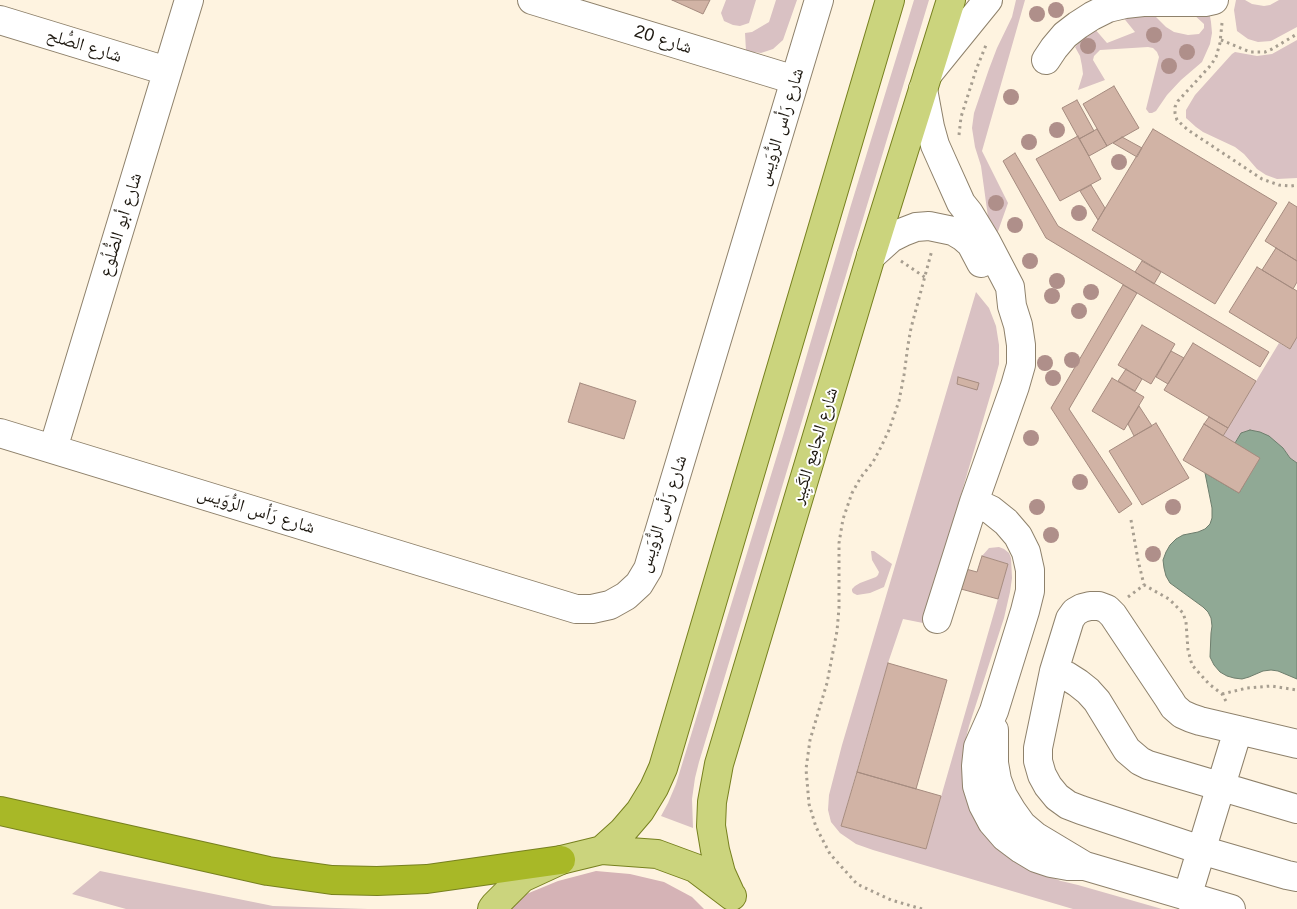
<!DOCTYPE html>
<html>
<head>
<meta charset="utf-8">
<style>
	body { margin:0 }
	canvas { display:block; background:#fef3e0 }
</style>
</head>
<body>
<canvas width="1297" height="909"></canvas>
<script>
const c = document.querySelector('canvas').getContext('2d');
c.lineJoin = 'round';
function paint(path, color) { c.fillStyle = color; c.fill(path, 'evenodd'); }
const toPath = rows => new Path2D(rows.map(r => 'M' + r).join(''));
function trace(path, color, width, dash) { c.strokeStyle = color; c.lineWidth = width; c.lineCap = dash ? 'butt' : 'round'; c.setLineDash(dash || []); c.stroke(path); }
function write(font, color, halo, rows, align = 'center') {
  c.font = font + ' Helvetica,"Noto Naskh Arabic",sans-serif'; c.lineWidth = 4; c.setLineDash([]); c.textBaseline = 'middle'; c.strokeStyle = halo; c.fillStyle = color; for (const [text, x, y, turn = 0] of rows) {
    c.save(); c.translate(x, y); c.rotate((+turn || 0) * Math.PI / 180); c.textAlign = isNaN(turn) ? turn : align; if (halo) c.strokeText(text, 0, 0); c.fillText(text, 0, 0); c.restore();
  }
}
paint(toPath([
	[726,0,756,0,749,23,740,26,733,25,724,21,721,13],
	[776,0,797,0,783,40,773,49,761,53,746,51,745,33,752,32,769,22],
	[914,0,929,0,699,762,695,778,692,799,693,828,661,816,668,803,676,784,783,436,851,205],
	[1016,0,1025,0,982,151,1008,203,997,234,988,217,981,166,975,147,972,128,974,113,989,69,997,48,1012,17],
	[1236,0,1245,0,1252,4,1264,6,1270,5,1279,0,1297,0,1297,27,1271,41,1258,42,1248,39,1237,31,1234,10],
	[1148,9,1166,27,1174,32,1188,35,1199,34,1204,28,1204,24,1192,13,1209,11,1211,22,1212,33,1210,44,1202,62,1181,80,1167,95,1156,111,1152,113,1149,113,1146,109,1159,57,1157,52,1153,48,1148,47,1100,50,1094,56,1093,60,1105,80,1078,90,1083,74,1082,66,1080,56,1075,47,1094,28,1107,43,1135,32,1122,16],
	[1297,40,1297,178,1277,179,1266,175,1257,169,1244,154,1235,147,1203,132,1196,127,1186,118,1186,110,1195,95,1232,54,1235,52,1257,56,1272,54],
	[976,292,989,308,996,326,999,345,999,364,994,383,923,623,903,619,888,663,841,826,926,849,1008,564,982,556,989,548,999,547,1004,549,1009,553,1011,558,1012,578,1010,592,1004,618,969,726,964,746,962,766,968,802,974,817,982,832,997,847,1031,870,1061,881,1078,885,1162,909,1073,909,873,850,856,844,840,833,831,822,828,810,829,795,842,745],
	[1297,337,1297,463,1290,458,1283,448,1237,439,1235,443,1223,436,1279,343,1290,349],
	[871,551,874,551,892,564,884,587,870,593,857,595,853,593,852,591,852,589,855,586,860,583,876,577,878,575,879,572,872,560],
	[100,871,273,906,368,909,126,909,72,894]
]), '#d9c1c3');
paint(toPath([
	[596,871,630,874,664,882,692,897,704,909,506,909,524,895,558,881]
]), '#d5b3b6');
const water = toPath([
	[1250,430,1260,432,1269,436,1283,448,1290,458,1297,463,1297,679,1278,671,1271,670,1263,671,1249,677,1242,679,1234,678,1227,676,1220,672,1214,665,1210,657,1211,633,1212,626,1211,618,1208,612,1203,607,1170,583,1166,576,1164,568,1163,560,1166,552,1170,545,1176,539,1183,535,1198,532,1205,529,1210,524,1212,518,1212,508,1205,473,1239,493,1259,458,1235,443,1241,433,1250,430]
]);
paint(water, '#90a995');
trace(water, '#6e7e6d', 1);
const building = toPath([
	[672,0,710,0,703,14,672,0],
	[1114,86,1139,128,1107,146,1083,104,1114,86],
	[1077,100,1094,131,1079,139,1062,108,1077,100],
	[1097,129,1107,146,1089,156,1079,139,1097,129],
	[1153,129,1277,203,1215,304,1092,230,1153,129],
	[1078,136,1101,179,1060,201,1036,159,1078,136],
	[1122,137,1142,148,1137,157,1113,143,1122,137],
	[1015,153,1058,226,1269,352,1260,367,1046,238,1003,161,1015,153],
	[1091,185,1105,208,1098,220,1080,191,1091,185],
	[1289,202,1297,207,1297,261,1265,241,1289,202],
	[1276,248,1297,261,1297,282,1293,289,1262,270,1276,248],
	[1142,261,1161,272,1154,284,1135,272,1142,261],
	[1257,267,1297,291,1297,337,1290,349,1229,312,1257,267],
	[1123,285,1137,293,1069,409,1132,504,1119,513,1051,408,1123,285],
	[1142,325,1175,344,1151,384,1118,365,1142,325],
	[1193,343,1256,381,1228,428,1164,390,1193,343],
	[1171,351,1184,358,1168,384,1156,377,1171,351],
	[1126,369,1142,379,1135,391,1118,381,1126,369],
	[958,377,979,383,977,390,957,384,958,377],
	[1112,378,1144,397,1124,430,1092,411,1112,378],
	[580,383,636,401,624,439,568,422,580,383],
	[1139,406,1152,426,1134,436,1128,424,1139,406],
	[1209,417,1228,428,1223,436,1204,424,1209,417],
	[1156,423,1189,478,1142,505,1109,451,1156,423],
	[1204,424,1260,458,1239,493,1183,460,1204,424],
	[982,556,1008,564,998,599,961,589,966,569,977,572,982,556],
	[888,663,947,680,916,789,857,772,888,663],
	[857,772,941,796,926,849,841,826,857,772]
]);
paint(building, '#d1b3a5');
trace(building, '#a58b7f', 1);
const minor = toPath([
	[532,0,795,80],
	[0,20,167,71],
	[1046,60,1054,48,1065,35,1078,25,1092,16,1108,8,1125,4,1143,2,1205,2,1214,0],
	[928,74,988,0],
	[923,89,930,127,935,145,943,163,961,203,969,213,986,241,1010,287,1012,306,1018,325,1021,345,1021,365,1015,386,974,502,937,619],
	[871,256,891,238,903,232,916,227,929,226,953,231,963,237,971,244,981,263],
	[0,433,576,609,592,609,610,605,626,596,639,584,648,569,819,0],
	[53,449,189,0],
	[974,502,991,510,1006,522,1018,536,1026,552,1030,570,1030,591,1025,611,994,711,978,747,976,766,977,786,983,805,992,822,1005,837,1021,849,1036,858,1051,863,1068,866,1085,866],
	[1054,671,1067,676,1078,683,1088,691,1097,701,1127,750,1140,761,1148,765,1297,809],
	[994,730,994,763,997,780,1003,796,1012,811,1022,825,1035,836,1085,866,1231,909],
	[1297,744,1200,721,1191,718,1182,714,1174,707,1169,699,1113,615,1107,609,1099,606,1090,606,1082,608,1075,612,1070,619,1054,671,1038,748,1038,761,1042,775,1048,786,1057,797,1068,805,1081,810,1201,850,1287,875,1297,877],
	[1187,897,1238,730]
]);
const major = toPath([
	[602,850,622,832,640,811,654,788,663,768,890,0],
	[731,895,721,873,715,850,711,826,712,802,719,764,871,256,951,0],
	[492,909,495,905,522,878,561,860,602,850,657,854,695,868,732,896]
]);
const highway = toPath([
	[0,811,268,871,332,880,377,881,427,879,561,860]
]);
trace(minor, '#8e816b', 30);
trace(major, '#77801f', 30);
trace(highway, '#77801f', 30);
trace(toPath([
	[1222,23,1220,43,1216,57,1211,65,1178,101,1175,107,1175,113,1177,120,1188,130,1262,179,1279,185,1291,186,1297,185],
	[1221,40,1250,52,1265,52,1272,49,1297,34],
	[959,135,961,117,976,70,986,45],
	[901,261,926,278],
	[1131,520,1138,560,1144,585],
	[1128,597,1144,585,1169,599,1183,613,1186,622,1188,650,1192,665,1209,684,1222,694,1227,703],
	[1222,694,1247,688,1271,686,1297,690],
	[922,909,891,900,857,884,830,854,816,827,809,804,806,769,810,740,827,683,837,631,839,608,839,543,843,519,852,493,861,477,873,462,881,447,889,430,899,401,904,375,908,345,911,328,932,250]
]), '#a79e90', 3, [2.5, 4]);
trace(minor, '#fff', 28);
trace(major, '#cbd47d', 28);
trace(highway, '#a8b827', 28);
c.fillStyle = '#af8f8a';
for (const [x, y] of [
	[1056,10],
	[1037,14],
	[1154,35],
	[1088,46],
	[1187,52],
	[1169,66],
	[1011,97],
	[1057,130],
	[1029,142],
	[1119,162],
	[996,203],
	[1079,213],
	[1015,225],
	[1030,261],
	[1057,281],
	[1091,292],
	[1052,296],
	[1079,311],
	[1072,360],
	[1045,363],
	[1053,378],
	[1031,438],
	[1080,482],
	[1037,507],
	[1173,507],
	[1051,535],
	[1153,554]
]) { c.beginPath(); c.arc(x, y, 8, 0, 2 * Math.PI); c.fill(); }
write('18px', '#1d1810', '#fff', [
	["شارع 20",663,40,17],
	["شارع الصُّلح",84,46,17],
	["شارع رَأس الرُّوَيس",781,127,-73],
	["شارع أبو الضُّلُوع",121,225,-73],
	["شارع الجامِع الكَبِير",815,446,-73],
	["شارع رَأس الرُّوَيس",256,511,17],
	["شارع رَأس الرُّوَيس",663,514,-72]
]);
</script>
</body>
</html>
